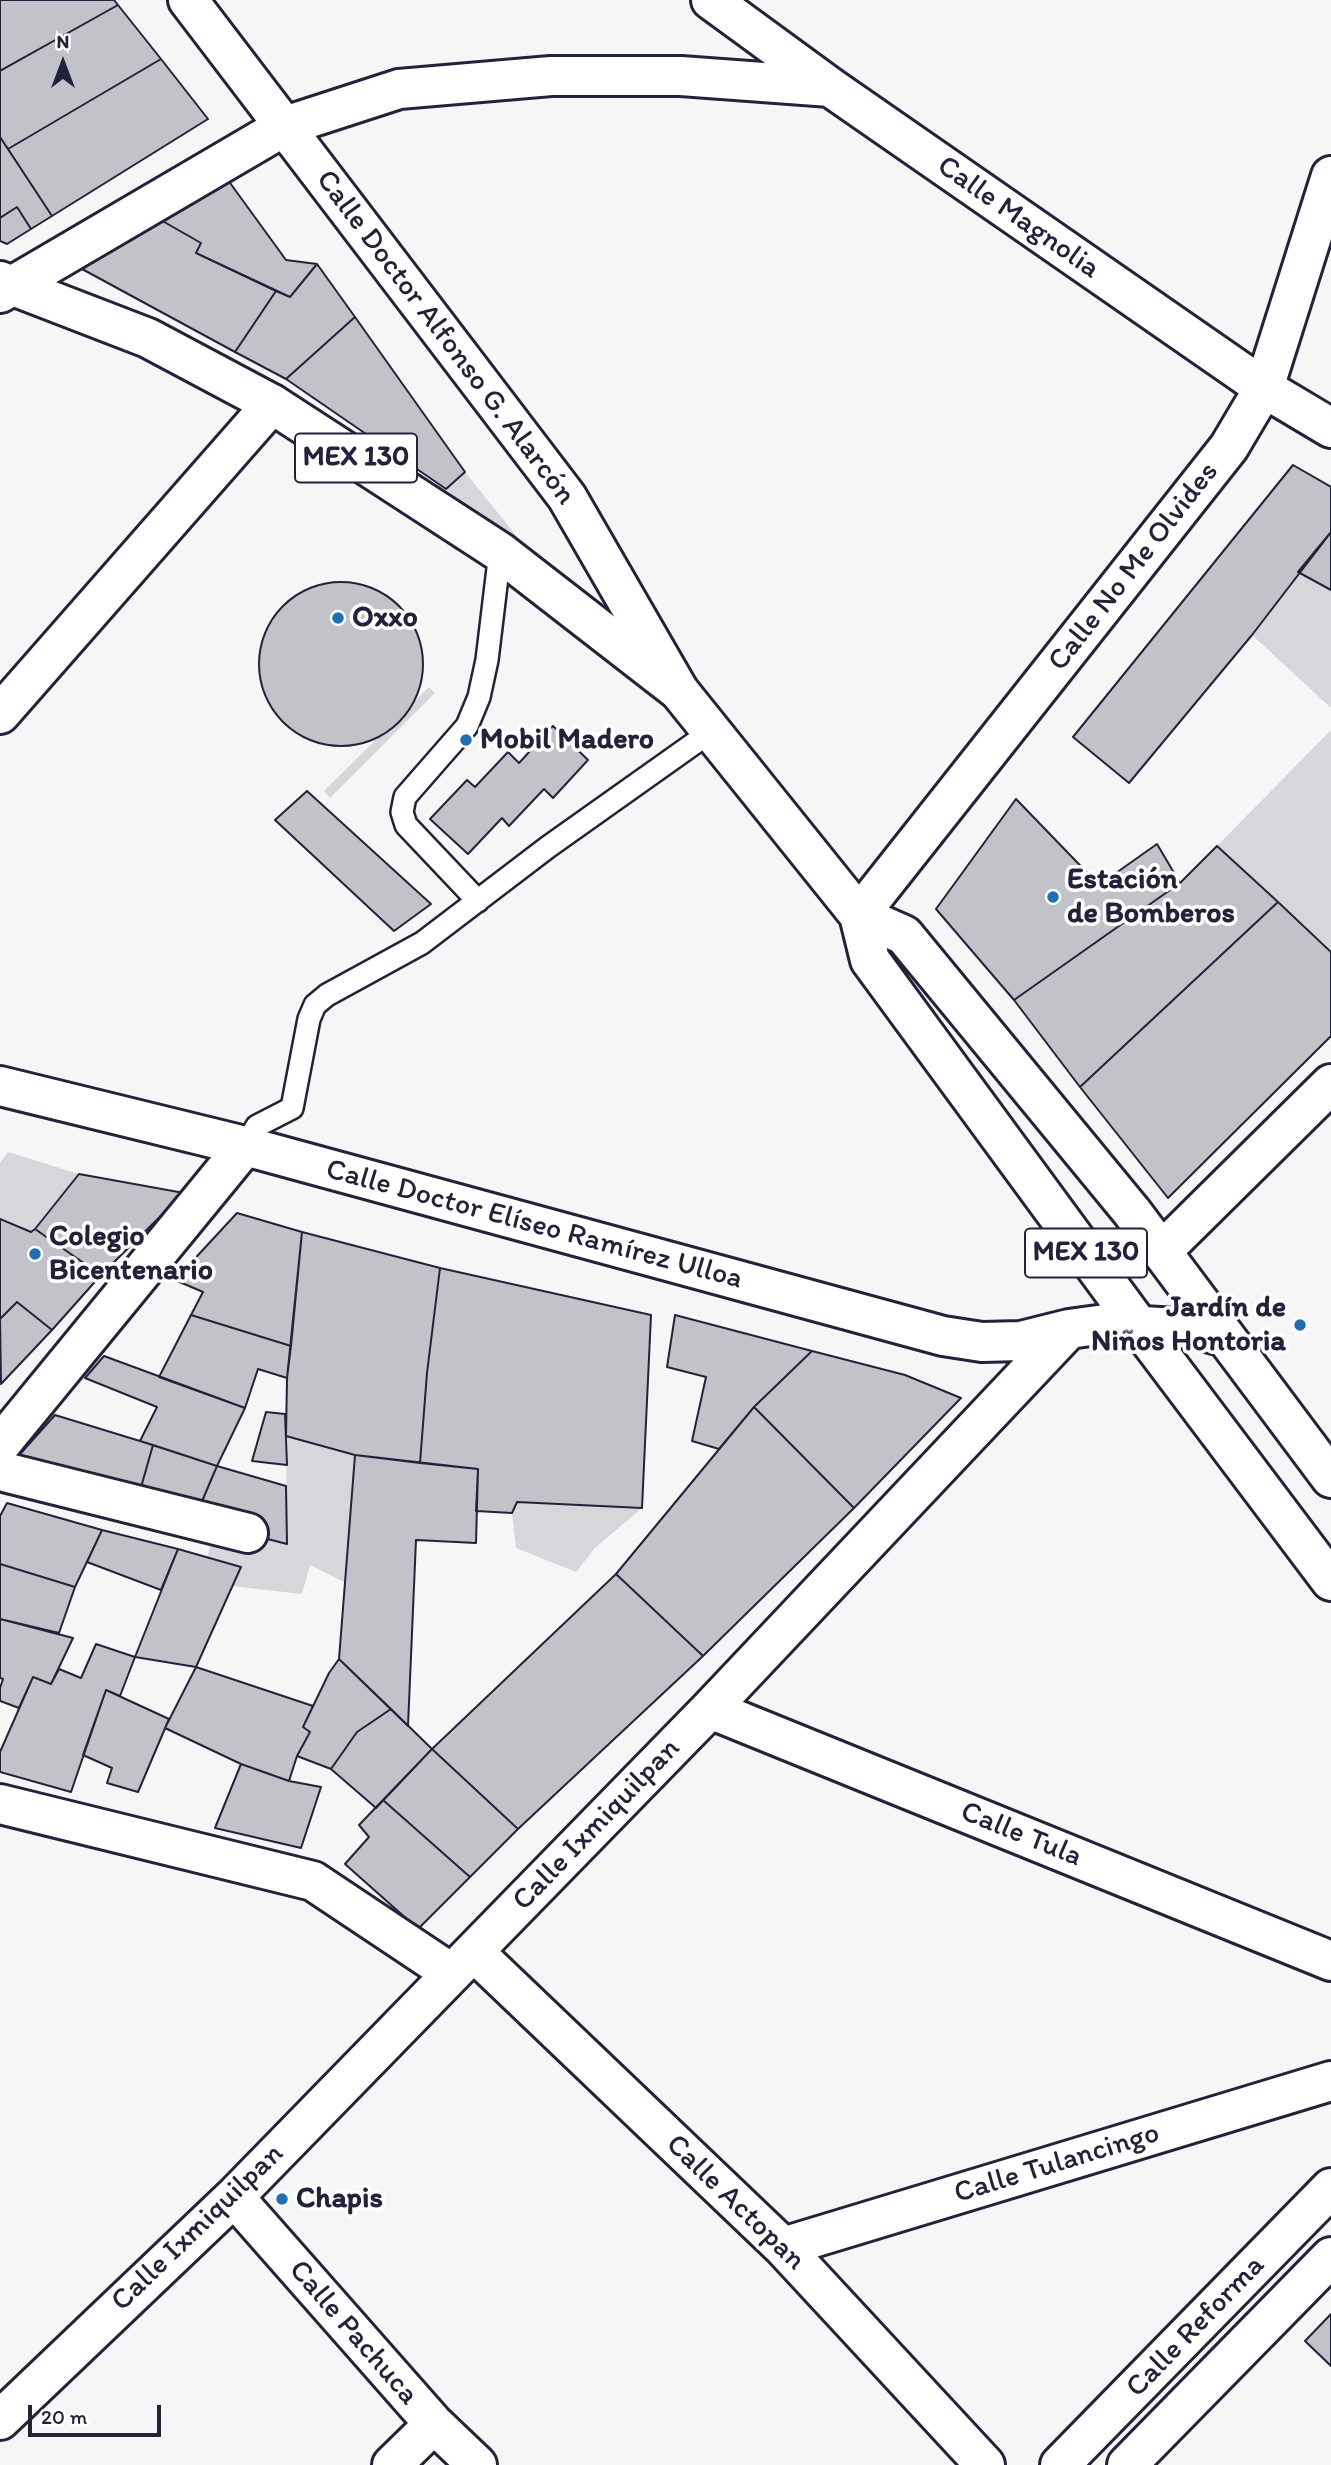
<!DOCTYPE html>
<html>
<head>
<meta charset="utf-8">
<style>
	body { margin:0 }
	#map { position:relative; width:1331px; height:2465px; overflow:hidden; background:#f6f6f7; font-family:Itim,sans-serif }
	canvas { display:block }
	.north { position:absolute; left:28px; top:28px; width:70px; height:70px; -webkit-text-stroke:5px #fff; paint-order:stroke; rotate:0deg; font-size:19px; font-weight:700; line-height:28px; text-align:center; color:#22223b }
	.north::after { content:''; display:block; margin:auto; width:24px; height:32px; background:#22223b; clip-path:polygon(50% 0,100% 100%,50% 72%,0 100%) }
	.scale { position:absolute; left:28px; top:2405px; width:133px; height:32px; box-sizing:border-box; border:4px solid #22223b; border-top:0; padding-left:9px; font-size:21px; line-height:24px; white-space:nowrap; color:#22223b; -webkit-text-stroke:5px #fff; paint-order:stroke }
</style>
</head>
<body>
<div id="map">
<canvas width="1331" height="2465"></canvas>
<div class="north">N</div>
<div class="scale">20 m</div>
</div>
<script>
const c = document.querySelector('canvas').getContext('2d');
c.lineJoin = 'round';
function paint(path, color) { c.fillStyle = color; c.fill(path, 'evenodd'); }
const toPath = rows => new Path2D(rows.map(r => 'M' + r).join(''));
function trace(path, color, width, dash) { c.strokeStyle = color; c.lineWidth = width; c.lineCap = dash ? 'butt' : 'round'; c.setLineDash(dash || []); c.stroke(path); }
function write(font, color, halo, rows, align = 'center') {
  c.font = font + ' Itim,sans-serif'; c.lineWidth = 7; c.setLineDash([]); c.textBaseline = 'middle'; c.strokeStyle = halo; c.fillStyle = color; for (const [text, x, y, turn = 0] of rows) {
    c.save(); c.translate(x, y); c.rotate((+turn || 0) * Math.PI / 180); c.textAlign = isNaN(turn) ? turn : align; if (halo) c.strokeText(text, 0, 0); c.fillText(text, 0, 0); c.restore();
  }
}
paint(toPath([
	[465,472,539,564,537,566,446,489],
	[1298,572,1331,590,1331,708,1252,635],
	[429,687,435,693,330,798,324,791],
	[1331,730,1331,952,1217,846],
	[8,1152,79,1174,31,1232,0,1219,0,1163],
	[286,1436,355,1455,346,1583,310,1565,302,1594,232,1586,241,1567,207,1558,215,1526,287,1543],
	[517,1502,642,1508,595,1548,576,1572,516,1548,512,1513]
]), '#d7d7db');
const building = toPath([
	[0,0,114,0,118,5,0,71,0,0],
	[118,5,161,59,8,149,0,137,0,71,118,5],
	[161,59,208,119,52,216,8,149,161,59],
	[0,137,52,216,31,229,17,207,0,218,0,137],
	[225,176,286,260,317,264,290,297,196,253,201,243,159,219,225,176],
	[17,207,31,229,7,244,0,241,0,218,17,207],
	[159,219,201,243,196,253,276,291,235,352,82,269,159,219],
	[317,264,355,317,286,379,235,352,276,291,290,297,317,264],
	[355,317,465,472,446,489,286,379,355,317],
	[1293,465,1331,487,1331,532,1252,635,1129,783,1073,737,1293,465],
	[1331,532,1331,590,1298,572,1331,532],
	'259 664a82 82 0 1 1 164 0a82 82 0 1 1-164 0Z',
	[553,726,588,760,553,798,544,789,509,826,502,818,468,854,430,819,467,780,475,787,508,752,519,763,553,726],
	[307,791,431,904,394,931,275,820,307,791],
	[1016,799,1099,885,1157,844,1180,883,1014,1000,936,909,1016,799],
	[1217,846,1278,902,1080,1087,1014,1000,1180,883,1217,846],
	[1278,902,1331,952,1331,1036,1168,1198,1080,1087,1278,902],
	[79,1174,184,1193,101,1275,35,1229,79,1174],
	[237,1213,302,1232,291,1346,191,1315,203,1292,175,1280,237,1213],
	[0,1219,31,1232,35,1229,101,1275,52,1330,17,1302,0,1319,0,1219],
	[302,1232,440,1268,427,1373,420,1463,355,1455,286,1436,287,1378,302,1232],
	[440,1268,651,1315,642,1508,517,1502,512,1513,476,1511,478,1469,420,1463,427,1373,440,1268],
	[17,1302,52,1330,1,1384,0,1319,17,1302],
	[191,1315,291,1346,287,1378,258,1369,245,1408,159,1377,191,1315],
	[675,1315,812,1351,754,1407,719,1449,692,1441,706,1377,667,1367,675,1315],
	[812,1351,905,1375,961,1398,854,1508,754,1407,812,1351],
	[104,1356,245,1408,217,1466,140,1441,157,1407,85,1378,104,1356],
	[754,1407,854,1508,703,1656,616,1574,754,1407],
	[266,1412,285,1414,287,1465,252,1461,266,1412],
	[55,1415,153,1445,136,1505,4,1472,55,1415],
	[153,1445,217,1466,194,1520,136,1505,153,1445],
	[355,1455,478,1469,476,1543,416,1540,408,1726,339,1659,355,1455],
	[217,1466,286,1486,287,1544,194,1520,217,1466],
	[7,1503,102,1530,75,1587,0,1564,0,1516,7,1503],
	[102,1530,178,1549,161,1590,87,1562,102,1530],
	[178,1549,241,1567,196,1667,135,1657,178,1549],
	[0,1564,75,1587,59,1633,0,1619,0,1564],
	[616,1574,703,1656,518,1829,432,1749,616,1574],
	[0,1619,73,1638,51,1684,33,1677,19,1708,0,1701,0,1688,3,1679,0,1678,0,1619],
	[96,1644,135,1657,120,1696,106,1690,71,1792,0,1772,0,1752,33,1677,51,1684,59,1669,81,1678,96,1644],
	[339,1659,391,1709,357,1732,331,1769,297,1756,310,1732,303,1727,329,1673,339,1659],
	[196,1667,313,1706,303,1727,310,1732,297,1756,289,1781,241,1764,165,1728,196,1667],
	[106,1690,169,1719,138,1792,107,1783,112,1768,83,1755,106,1690],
	[391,1709,432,1749,376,1808,331,1769,357,1732,391,1709],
	[432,1749,518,1829,470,1877,383,1800,432,1749],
	[241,1764,289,1781,321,1787,301,1848,215,1828,241,1764],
	[383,1800,470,1877,418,1929,345,1864,369,1837,359,1825,383,1800],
	[1331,2314,1331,2366,1305,2341,1331,2314]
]);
paint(building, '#c2c2c9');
trace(building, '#22223b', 2);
const service = toPath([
	[478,901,406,825,402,812,405,797,467,726,479,697,487,660,500,552],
	[245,1146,257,1126,292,1108,309,1019,315,1005,327,995,422,943,548,847,713,730]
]);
const minor = toPath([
	[711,0,830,87,1264,388,1331,428],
	[0,293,285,126,399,89,551,76,681,76,830,87],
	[0,714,272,404],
	[859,915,1229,447,1264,388,1331,176],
	[0,1086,245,1146,943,1336,982,1342,1021,1341,1069,1329,1105,1324,1197,1329,1225,1337],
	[1162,1251,1331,1084],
	[0,1445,245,1146],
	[0,1471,248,1533],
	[710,1709,1331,1961],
	[0,1804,313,1881,451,1973],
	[474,1952,783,2247,985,2465],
	[234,2197,434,2424,477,2465],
	[783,2247,1331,2081],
	[0,2420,234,2197,710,1709,1069,1329],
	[392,2465,434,2424],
	[1060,2465,1331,2188],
	[1127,2465,1331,2257]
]);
const tertiary = toPath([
	[188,0,567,497,679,691]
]);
const primary = toPath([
	[0,281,148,338,272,404,500,552,679,691,859,915,870,960,1138,1325,1331,1581],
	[859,915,904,935,1132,1212,1331,1478]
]);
trace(service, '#22223b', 26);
trace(minor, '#22223b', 44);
trace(tertiary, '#22223b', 44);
trace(primary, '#22223b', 44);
trace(service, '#fff', 21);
trace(minor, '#fff', 38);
trace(tertiary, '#fff', 38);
trace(primary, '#fff', 38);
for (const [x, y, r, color] of [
	[338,618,7,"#1f6fb2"],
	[466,740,7,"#1f6fb2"],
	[1053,897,7,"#1f6fb2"],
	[35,1254,7,"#1f6fb2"],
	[1300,1325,7,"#1f6fb2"],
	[282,2199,7,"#1f6fb2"]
]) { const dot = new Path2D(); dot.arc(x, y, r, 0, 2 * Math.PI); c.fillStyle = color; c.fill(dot); trace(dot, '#fff', 2.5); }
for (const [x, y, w] of [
	[356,458,122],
	[1086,1253,122]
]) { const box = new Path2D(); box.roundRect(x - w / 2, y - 24.5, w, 49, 5); c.fillStyle = '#fff'; c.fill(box); trace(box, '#22223b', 2); }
write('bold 28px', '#22223b', null, [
	["MEX 130",356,458],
	["MEX 130",1086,1253]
]);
write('30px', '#22223b', '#fff', [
	["Calle Magnolia",1018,218,35],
	["Calle Doctor Alfonso G. Alarcón",445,338,53],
	["Calle No Me Olvides",1134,567,-52],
	["Calle Doctor Elíseo Ramírez Ulloa",534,1225,15],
	["Calle Ixmiquilpan",597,1825,-46],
	["Calle Tula",1021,1835,22],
	["Calle Tulancingo",1057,2164,-17],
	["Calle Actopan",735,2203,44],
	["Calle Ixmiquilpan",198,2228,-44],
	["Calle Reforma",1196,2327,-46],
	["Calle Pachuca",353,2333,49]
]);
write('bold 30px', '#22223b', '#fff', [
	["Oxxo",352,618],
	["Mobil Madero",480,740],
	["Estación",1067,880],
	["de Bomberos",1067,914],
	["Colegio",49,1237],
	["Bicentenario",49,1271],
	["Jardín de",1286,1308,"right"],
	["Niños Hontoria",1286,1342,"right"],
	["Chapis",296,2199]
], 'left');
</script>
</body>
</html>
